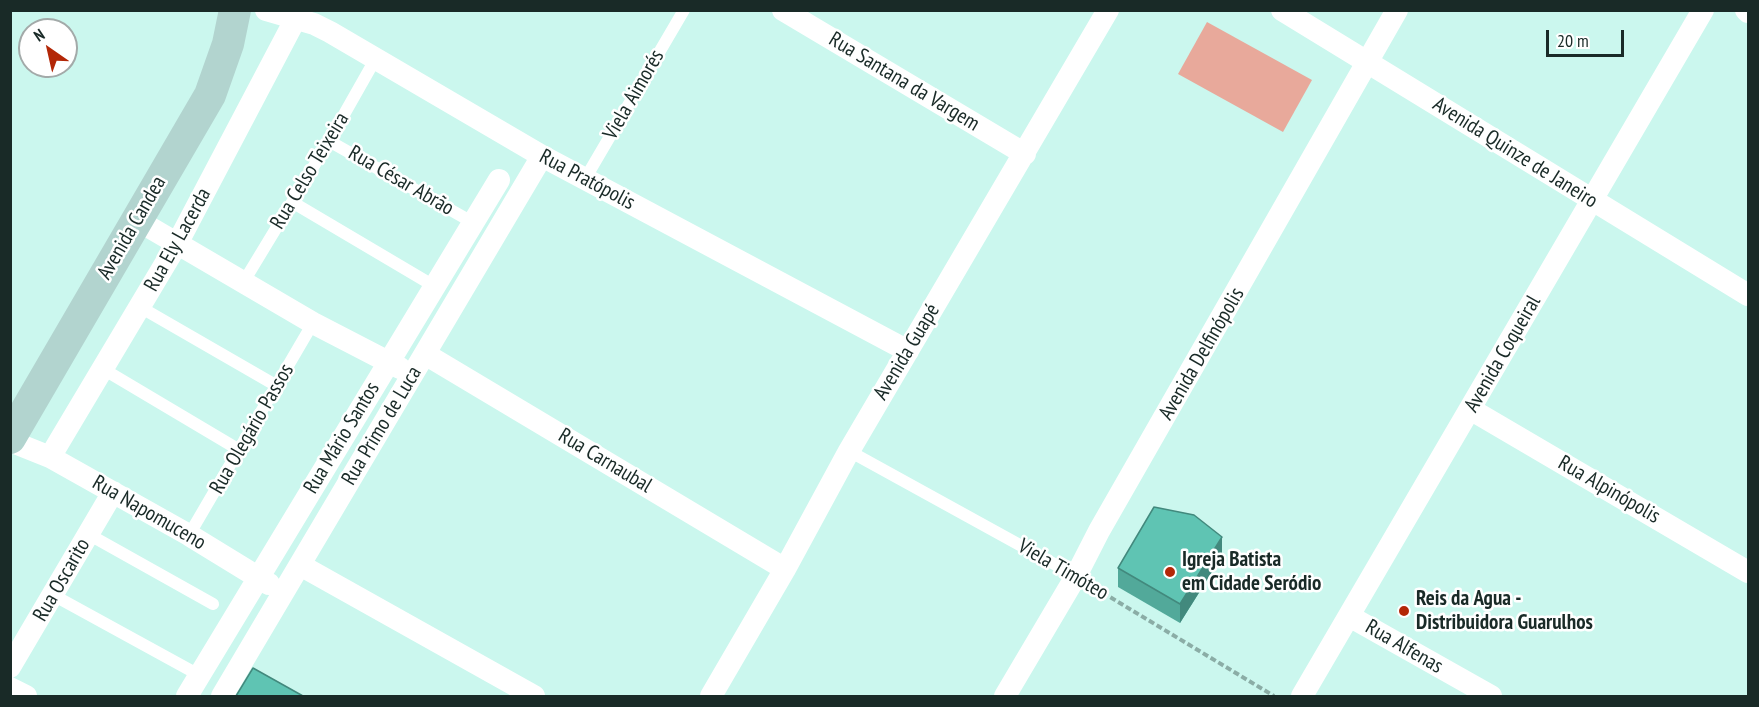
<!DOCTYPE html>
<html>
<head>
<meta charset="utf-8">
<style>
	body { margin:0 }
	#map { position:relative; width:1759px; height:707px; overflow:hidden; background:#cbf7ee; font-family:"PT Sans Narrow",sans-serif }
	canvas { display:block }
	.frame { position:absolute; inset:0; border:12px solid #192a27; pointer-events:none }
	.north { position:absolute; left:18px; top:18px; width:60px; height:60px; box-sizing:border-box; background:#fff; border:2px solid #a3aaa9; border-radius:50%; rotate:326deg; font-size:16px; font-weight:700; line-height:24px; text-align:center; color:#192a27 }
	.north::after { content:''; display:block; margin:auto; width:21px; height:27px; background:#b32707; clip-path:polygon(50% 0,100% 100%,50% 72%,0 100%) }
	.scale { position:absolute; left:1546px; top:30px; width:78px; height:27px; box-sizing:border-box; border:3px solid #192a27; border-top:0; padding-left:8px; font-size:18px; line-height:21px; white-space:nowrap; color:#192a27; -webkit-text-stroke:4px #fff; paint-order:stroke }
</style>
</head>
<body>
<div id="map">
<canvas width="1759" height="707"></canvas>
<div class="frame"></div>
<div class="north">N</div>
<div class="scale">20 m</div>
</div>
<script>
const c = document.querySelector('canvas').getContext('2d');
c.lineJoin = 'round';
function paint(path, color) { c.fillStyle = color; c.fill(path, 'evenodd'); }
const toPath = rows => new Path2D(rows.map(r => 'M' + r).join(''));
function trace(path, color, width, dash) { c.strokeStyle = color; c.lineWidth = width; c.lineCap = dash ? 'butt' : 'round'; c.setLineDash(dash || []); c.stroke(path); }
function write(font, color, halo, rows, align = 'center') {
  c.font = font + ' "PT Sans Narrow",sans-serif'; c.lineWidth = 5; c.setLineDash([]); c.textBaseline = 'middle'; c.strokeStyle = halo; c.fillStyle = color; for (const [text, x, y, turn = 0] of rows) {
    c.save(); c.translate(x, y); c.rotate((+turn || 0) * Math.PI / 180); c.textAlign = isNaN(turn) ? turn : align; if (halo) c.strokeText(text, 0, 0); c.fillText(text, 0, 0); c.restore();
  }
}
paint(toPath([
	[1207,22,1312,80,1283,132,1178,74]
]), '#e8a99b');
trace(toPath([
	[1095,588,1274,696]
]), '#8bada6', 4, [6, 3]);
trace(toPath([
	[329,141,472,222],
	[585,179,684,10],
	[292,202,434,286],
	[243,283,329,141,376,58],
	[140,307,277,386],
	[103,369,241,451],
	[849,451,1076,576],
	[88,534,213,604],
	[189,535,313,323],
	[53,595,199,675]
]), '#fff', 12);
trace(toPath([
	[266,10,314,24,330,32,542,156,908,351],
	[783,10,1025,154],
	[1282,10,1748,295],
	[1746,10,1748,12],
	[137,220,313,323,400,368],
	[425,354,785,569],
	[1470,409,1748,572],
	[10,441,50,457,189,535,269,584],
	[50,457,177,244,296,18],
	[300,565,534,696],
	[1349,616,1491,696],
	[10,667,113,492],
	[10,688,26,696],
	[187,696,499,180],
	[222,696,542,156],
	[711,696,785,569,849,451,1108,10],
	[1005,696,1076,576,1099,531,1397,10],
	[1302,696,1703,10]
]), '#fff', 22);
trace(toPath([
	[10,438,210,95,228,44,235,10]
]), '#b2d4cf', 32);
paint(toPath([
	[1222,556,1180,623,1118,587,1118,568]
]), '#52a99a');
paint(toPath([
	[1222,537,1222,556,1180,623,1180,604]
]), '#42897d');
const building = toPath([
	[1154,507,1194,515,1222,537,1180,604,1118,568,1154,507],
	[253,668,303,696,236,696,253,668]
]);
paint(building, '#5fc4b3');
trace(building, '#42897d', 1.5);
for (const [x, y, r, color] of [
	[1170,572,6,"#b32707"],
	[1404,611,6,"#b32707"]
]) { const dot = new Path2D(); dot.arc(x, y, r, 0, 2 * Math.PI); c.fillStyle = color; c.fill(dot); trace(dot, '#fff', 2); }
write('21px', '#192a27', '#fff', [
	["Rua Santana da Vargem",904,82,31],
	["Viela Aimorés",634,95,-60],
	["Avenida Quinze de Janeiro",1515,153,32],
	["Rua Celso Teixeira",310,171,-59],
	["Rua Pratópolis",587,180,28],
	["Rua César Abrão",401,181,30],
	["Avenida Candea",132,228,-60],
	["Rua Ely Lacerda",178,240,-61],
	["Avenida Guapé",907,352,-59],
	["Avenida Delfinópolis",1202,354,-60],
	["Avenida Coqueiral",1503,354,-60],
	["Rua Primo de Luca",382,426,-59],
	["Rua Olegário Passos",252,429,-60],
	["Rua Mário Santos",342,438,-59],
	["Rua Carnaubal",605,461,31],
	["Rua Alpinópolis",1609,490,30],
	["Rua Napomuceno",149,513,30],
	["Viela Timóteo",1063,570,30],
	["Rua Oscarito",62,580,-60],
	["Rua Alfenas",1404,647,30]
]);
write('bold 21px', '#192a27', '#fff', [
	["Igreja Batista",1182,560],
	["em Cidade Seródio",1182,584],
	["Reis da Agua -",1416,599],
	["Distribuidora Guarulhos",1416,623]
], 'left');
</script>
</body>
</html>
